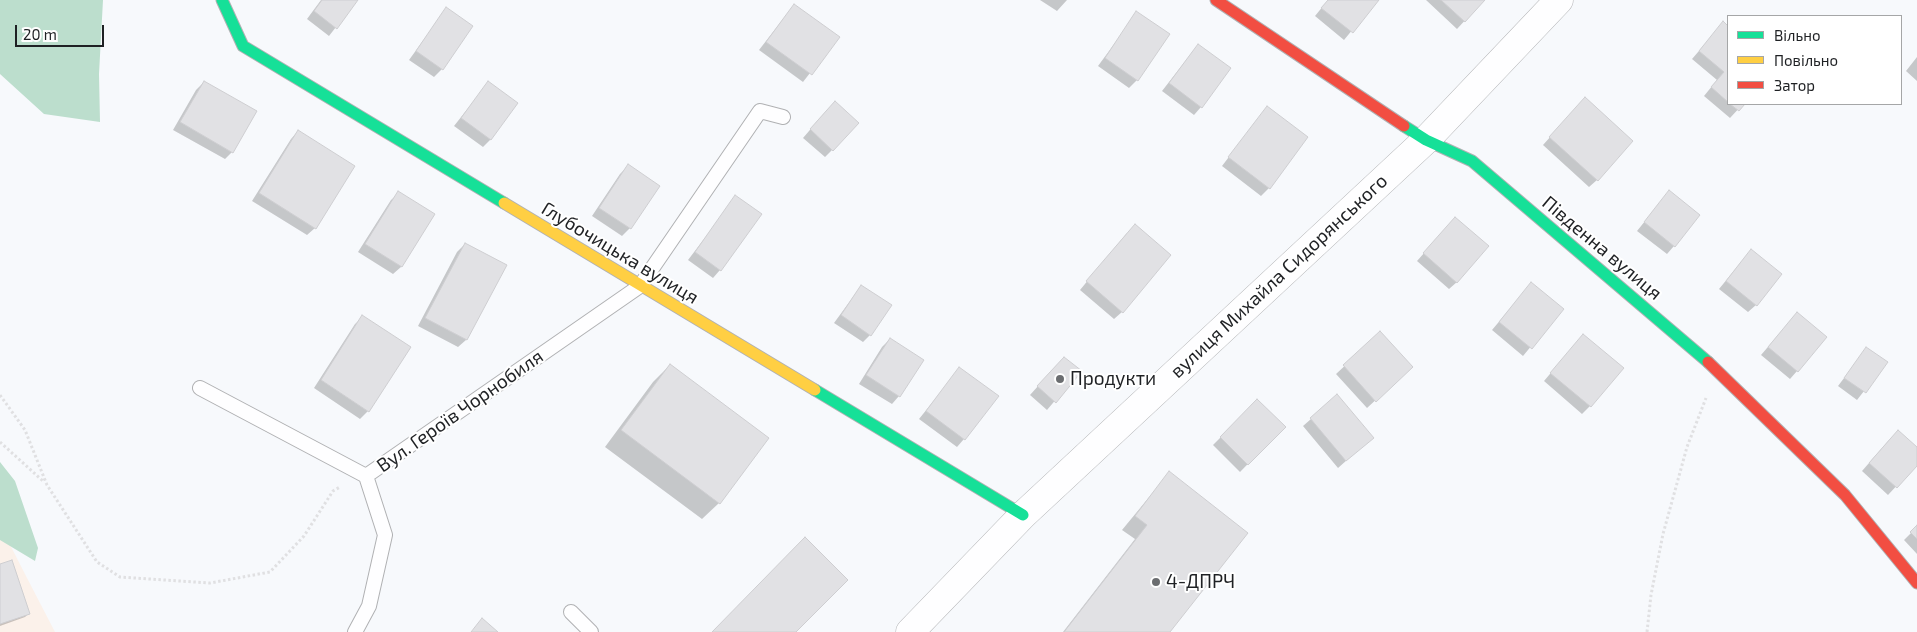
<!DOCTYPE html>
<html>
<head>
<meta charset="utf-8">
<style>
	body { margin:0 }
	#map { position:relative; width:1917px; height:632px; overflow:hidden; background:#f7f9fc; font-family:"Exo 2",sans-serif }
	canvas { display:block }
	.legend { position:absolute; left:1727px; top:15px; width:175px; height:90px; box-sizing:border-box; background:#fff; border:1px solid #a5a6a7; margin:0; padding:6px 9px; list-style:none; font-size:15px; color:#1f2124 }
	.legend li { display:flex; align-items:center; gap:10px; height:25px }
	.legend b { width:25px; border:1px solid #a5a6a7 }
	.scale { position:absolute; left:15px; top:25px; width:89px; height:22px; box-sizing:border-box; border:2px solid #1f2124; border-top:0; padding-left:6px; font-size:15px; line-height:18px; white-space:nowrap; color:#1f2124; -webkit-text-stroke:4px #fff; paint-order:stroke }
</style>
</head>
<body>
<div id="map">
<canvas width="1917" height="632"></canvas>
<ul class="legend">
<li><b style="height:6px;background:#16e098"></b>Вільно</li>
<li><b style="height:6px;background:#ffcf43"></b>Повільно</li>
<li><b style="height:6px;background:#f24e42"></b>Затор</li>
</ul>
<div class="scale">20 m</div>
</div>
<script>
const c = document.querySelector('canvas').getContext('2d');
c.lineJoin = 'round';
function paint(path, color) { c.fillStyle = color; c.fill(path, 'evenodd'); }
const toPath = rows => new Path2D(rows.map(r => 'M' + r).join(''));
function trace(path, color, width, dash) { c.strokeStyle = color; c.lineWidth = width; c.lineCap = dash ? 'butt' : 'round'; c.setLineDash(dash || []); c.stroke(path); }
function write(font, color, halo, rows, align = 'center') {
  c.font = font + ' "Exo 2",sans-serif'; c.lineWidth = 4; c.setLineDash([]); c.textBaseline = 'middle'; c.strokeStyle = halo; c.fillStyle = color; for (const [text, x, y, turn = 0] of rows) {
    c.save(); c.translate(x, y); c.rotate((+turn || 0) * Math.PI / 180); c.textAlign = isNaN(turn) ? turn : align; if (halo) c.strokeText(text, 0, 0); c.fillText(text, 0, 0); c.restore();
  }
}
paint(toPath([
	[0,525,26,576,55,632,0,632]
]), '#fbf1ea');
paint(toPath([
	[0,0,103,0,99,74,100,122,44,114,0,74],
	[0,462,15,481,38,548,35,561,0,540]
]), '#bcdecd');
paint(toPath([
	[321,0,357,0,329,36,307,19],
	[1040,0,1067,0,1057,11],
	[1328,0,1377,0,1344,40,1315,16],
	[1426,0,1484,0,1457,29],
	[794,5,838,37,803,82,759,50],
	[446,9,442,69,434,77,409,60],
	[1137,13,1137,80,1129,88,1098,66],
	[1723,23,1728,27,1728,104,1743,104,1730,118,1704,96,1717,80,1692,59],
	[1198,45,1201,107,1194,115,1162,91],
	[1917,57,1917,81,1906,71],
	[204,82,232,152,225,159,173,130,196,90],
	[488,83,491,139,483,147,454,126],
	[1267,107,1269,188,1261,196,1222,166],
	[1577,107,1597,180,1589,187,1543,145],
	[827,110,832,150,825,157,803,138],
	[298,131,315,228,307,235,252,201,291,139],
	[628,166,658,186,630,228,622,236,592,216,620,174],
	[399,193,434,215,401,267,393,274,358,252,391,200],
	[736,197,720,270,713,278,688,260],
	[1662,200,1674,246,1667,254,1637,231],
	[1448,226,1457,282,1449,289,1417,261],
	[1127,233,1122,312,1114,319,1080,290],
	[465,244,505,266,466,340,458,347,418,326,457,252],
	[1751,250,1756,305,1748,312,1719,289],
	[861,286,870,335,863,342,834,323],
	[1524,292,1562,309,1523,356,1492,330],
	[1797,313,1826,338,1790,379,1761,355],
	[363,317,368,411,360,419,314,388,355,324],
	[1380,333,1404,374,1367,408,1336,374],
	[890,339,899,396,892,404,859,384,882,347],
	[1576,343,1590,406,1582,414,1544,381],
	[1866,349,1886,363,1857,400,1838,386],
	[670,365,719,503,702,519,605,447,653,382],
	[1056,366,1080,371,1047,410,1030,395],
	[960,368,964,439,957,447,919,419],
	[1257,401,1284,427,1240,472,1213,445],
	[1311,419,1364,445,1338,468,1303,426],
	[1890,439,1917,449,1917,464,1888,495,1862,471],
	[1169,473,1169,632,1063,632,1135,539,1122,530],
	[1917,527,1917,554,1904,540],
	[0,565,28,614,25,617,0,626]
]), '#0003');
const building = toPath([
	[322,0,358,0,337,29,314,11,322,0],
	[1328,0,1379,0,1353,33,1321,8,1328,0],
	[1441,0,1485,0,1465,22,1441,0],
	[794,4,840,37,812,75,766,42,794,4],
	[446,7,473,26,443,70,416,51,446,7],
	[1136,11,1170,34,1138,81,1105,58,1136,11],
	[1723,21,1728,26,1728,102,1711,87,1724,72,1699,51,1723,21],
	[1198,44,1231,68,1202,108,1169,83,1198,44],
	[204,81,257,111,233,153,180,122,204,81],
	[488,81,518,103,491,140,461,118,488,81],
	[1585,97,1633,141,1598,181,1549,137,1585,97],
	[835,101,859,123,833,151,810,129,835,101],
	[1730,104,1745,104,1739,111,1730,104],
	[1267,106,1308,137,1270,189,1228,157,1267,106],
	[298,130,355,166,316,229,259,193,298,130],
	[628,164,660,186,631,229,599,208,628,164],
	[1669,190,1700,215,1675,247,1644,222,1669,190],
	[398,191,435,214,402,267,365,244,398,191],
	[735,195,762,214,721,271,695,252,735,195],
	[1455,217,1489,246,1457,283,1423,253,1455,217],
	[1135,224,1171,255,1123,313,1086,281,1135,224],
	[465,243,507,265,467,340,425,318,465,243],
	[1751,249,1782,274,1757,306,1726,281,1751,249],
	[1531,282,1564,309,1532,349,1499,322,1531,282],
	[861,285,892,305,871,336,841,315,861,285],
	[1797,312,1827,337,1798,372,1768,347,1797,312],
	[362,315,411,347,369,412,321,380,362,315],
	[1380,331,1413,367,1376,402,1343,365,1380,331],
	[1583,334,1624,368,1591,407,1550,373,1583,334],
	[890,338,924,360,900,397,866,375,890,338],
	[1866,347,1888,362,1866,393,1844,378,1866,347],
	[1064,357,1082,371,1056,403,1037,386,1064,357],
	[670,364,769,438,720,504,621,430,670,364],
	[959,367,999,396,965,440,926,411,959,367],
	[1337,394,1374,438,1346,461,1310,418,1337,394],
	[1257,399,1286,427,1248,465,1220,437,1257,399],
	[1898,430,1917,447,1917,466,1897,488,1869,463,1898,430],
	[1169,471,1248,533,1170,632,1064,632,1147,525,1135,516,1169,471],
	[1917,525,1917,539,1910,532,1917,525],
	[805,537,848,580,796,632,712,632,805,537],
	[12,560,30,614,0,624,0,564,12,560],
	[482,618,498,632,471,632,482,618]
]);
paint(building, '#e1e1e4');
trace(building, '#ceced1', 1);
const lane = toPath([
	[200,388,366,476],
	[571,612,591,632],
	[355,632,369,606,385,535,366,476,640,286,760,111,783,117]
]);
const street = toPath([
	[910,632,1023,515,1426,140,1559,0]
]);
const fast = toPath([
	[222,0,243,46,504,203],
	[1404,126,1426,140,1472,161,1708,362],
	[815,390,1023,515]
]);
const slow = toPath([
	[504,203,815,390]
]);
const jam = toPath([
	[1216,0,1404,126],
	[1708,362,1845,495,1917,583]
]);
trace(lane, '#b0b1b3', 16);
trace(street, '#b0b1b3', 29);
trace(fast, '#b0b1b3', 13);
trace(slow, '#b0b1b3', 13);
trace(jam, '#b0b1b3', 13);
trace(toPath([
	[0,395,25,430,47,485,97,562,120,577,210,583,270,572,304,536,333,491,340,487],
	[0,442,44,482],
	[1647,632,1651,595,1663,534,1687,447,1706,398]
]), '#e0e0e2', 3, [2.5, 2.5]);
trace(lane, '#fefeff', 14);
trace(street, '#fefeff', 28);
trace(fast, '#16e098', 11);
trace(slow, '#ffcf43', 11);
trace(jam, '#f24e42', 11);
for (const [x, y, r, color] of [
	[1060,379,5,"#6b6d70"],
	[1156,582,5,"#6b6d70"]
]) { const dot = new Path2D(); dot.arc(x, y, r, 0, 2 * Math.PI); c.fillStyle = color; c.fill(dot); trace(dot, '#fff', 2); }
write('19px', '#1f2124', '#fff', [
	["Південна вулиця",1602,248,40],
	["Глубочицька вулиця",620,253,31],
	["вулиця Михайла Сидорянського",1279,276,-43],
	["Вул. Героїв Чорнобиля",460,411,-35]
]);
write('19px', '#1f2124', '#fff', [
	["Продукти",1070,379],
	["4-ДПРЧ",1166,582]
], 'left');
</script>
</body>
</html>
